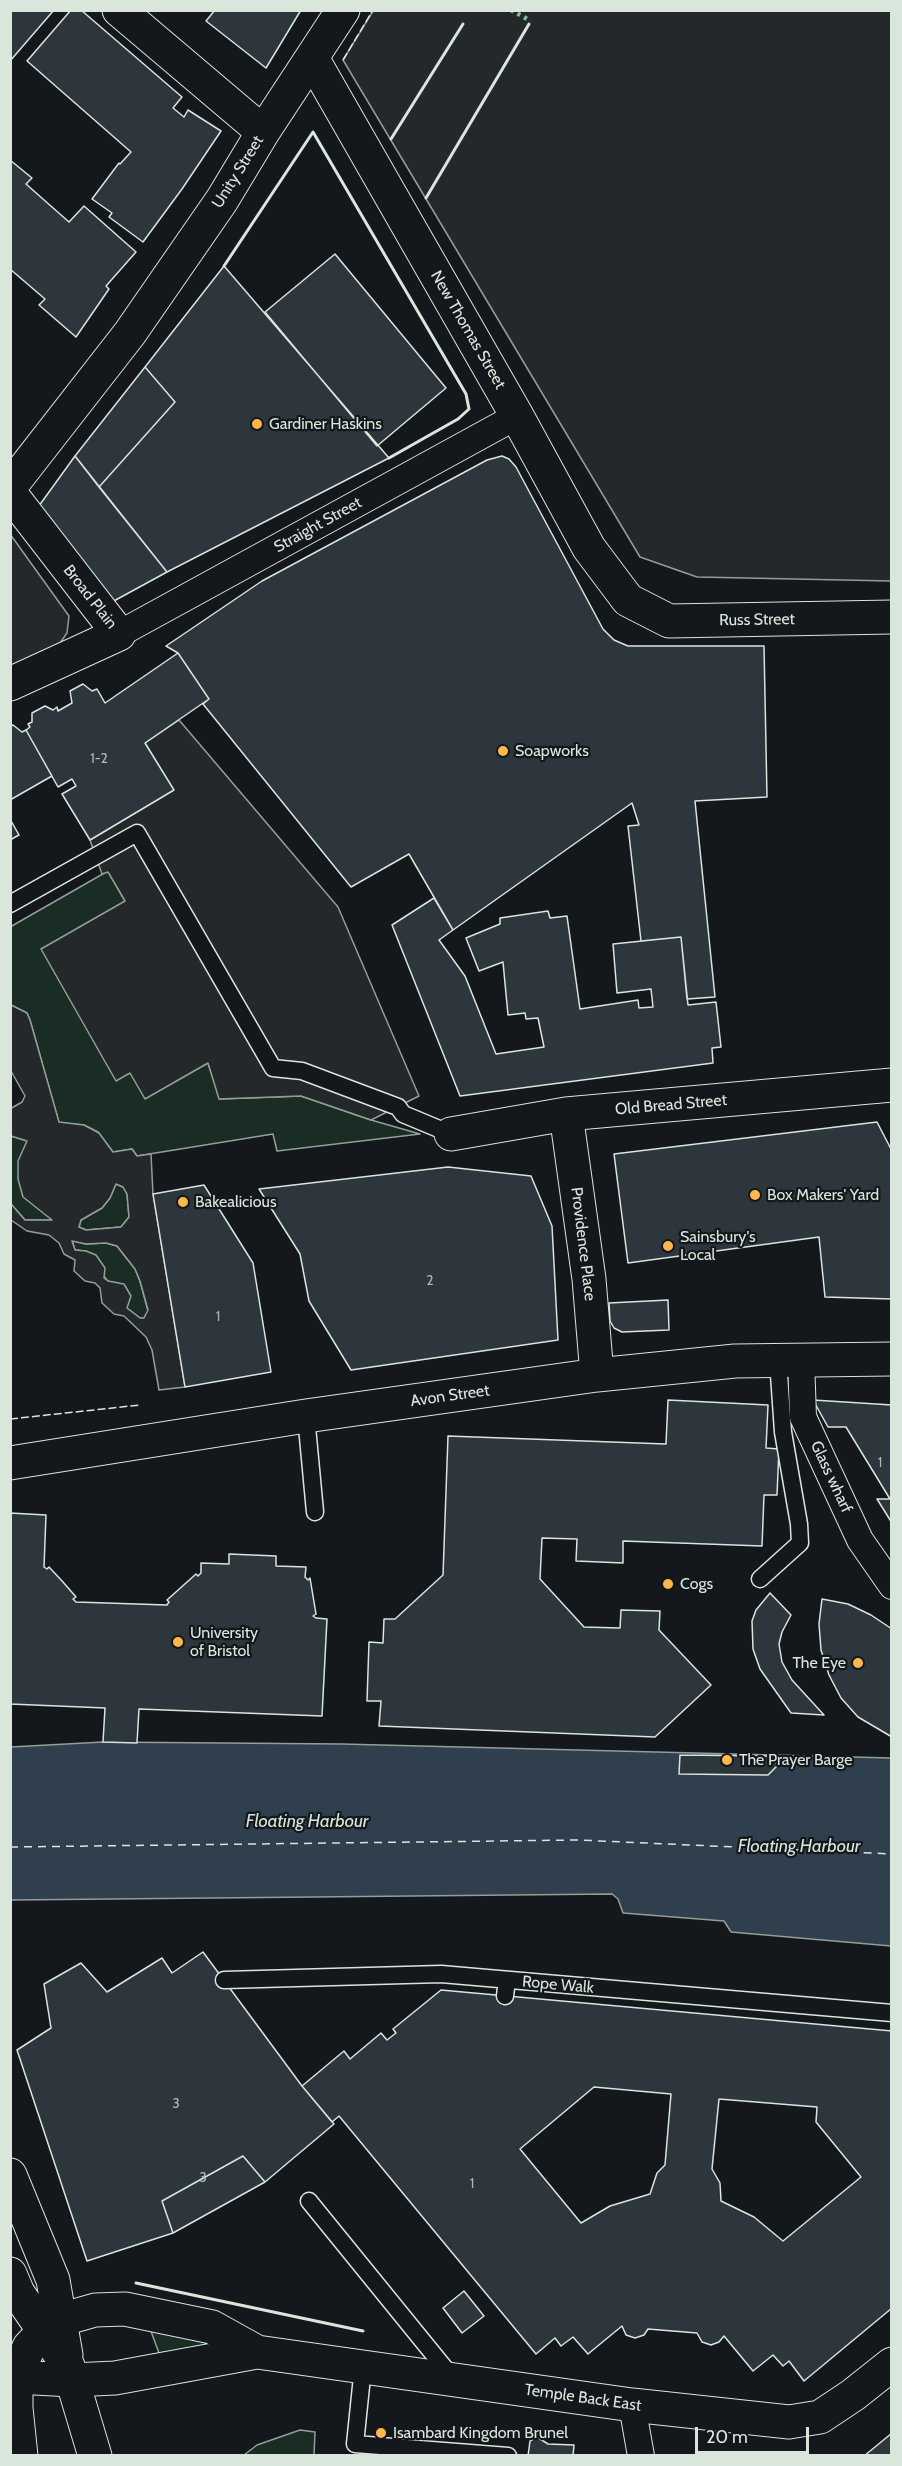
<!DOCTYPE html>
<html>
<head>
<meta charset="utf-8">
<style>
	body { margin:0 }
	#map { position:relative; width:902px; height:2466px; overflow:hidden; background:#14181c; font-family:Cabin,sans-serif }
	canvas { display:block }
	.frame { position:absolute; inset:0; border:12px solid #d8e6dc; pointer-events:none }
	.scale { position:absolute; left:695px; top:2427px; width:114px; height:27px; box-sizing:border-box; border:3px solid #d8e6dc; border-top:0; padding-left:8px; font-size:18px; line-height:21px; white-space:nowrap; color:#d8e6dc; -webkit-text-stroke:4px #14181c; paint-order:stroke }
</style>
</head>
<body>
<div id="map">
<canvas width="902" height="2466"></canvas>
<div class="frame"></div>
<div class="scale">20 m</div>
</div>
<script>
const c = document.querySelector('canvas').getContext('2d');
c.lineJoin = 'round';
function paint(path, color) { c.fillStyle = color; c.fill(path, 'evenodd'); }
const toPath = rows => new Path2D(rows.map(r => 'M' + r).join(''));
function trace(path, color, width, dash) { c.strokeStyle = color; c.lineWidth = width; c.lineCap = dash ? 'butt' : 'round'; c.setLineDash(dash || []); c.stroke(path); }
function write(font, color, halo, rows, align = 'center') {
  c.font = font + ' Cabin,sans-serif'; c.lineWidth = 4.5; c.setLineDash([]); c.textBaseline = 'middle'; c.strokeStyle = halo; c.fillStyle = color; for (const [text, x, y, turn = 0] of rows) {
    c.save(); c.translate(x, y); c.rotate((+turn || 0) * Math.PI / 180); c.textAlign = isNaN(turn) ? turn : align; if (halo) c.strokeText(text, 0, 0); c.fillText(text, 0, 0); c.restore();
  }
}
const green = toPath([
	[108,871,125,901,130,1072,145,1098,208,1063,220,1099,301,1096,371,1120,420,1134,277,1151,273,1134,137,1156,132,1149,113,1152,98,1132,84,1125,59,1123,30,1020,27,1013,11,1005,10,927,108,871],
	[11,1136,28,1141,52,1220,25,1220,11,1204,11,1136],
	[116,1184,123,1187,127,1194,129,1217,121,1227,86,1230,79,1227,81,1220,102,1208,110,1198,116,1184],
	[72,1240,86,1244,106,1243,117,1246,135,1269,140,1281,148,1311,144,1318,140,1318,127,1308,86,1251,75,1250,72,1240],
	[149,2326,212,2340,211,2346,159,2353,149,2326],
	[300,2430,315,2432,314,2455,244,2455,257,2445,300,2430]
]);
paint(green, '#1a2d24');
trace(green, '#939e99', 1.5);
const parking = toPath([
	[373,11,891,11,891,581,697,577,640,557,343,60,373,11],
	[10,534,69,616,67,633,58,646,10,668,10,534],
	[179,720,338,907,419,1096,371,1120,301,1096,219,1099,208,1063,145,1099,130,1073,116,1081,41,949,125,901,108,872,102,874,90,840,173,790,145,743,179,720],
	[11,1005,27,1013,30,1020,59,1122,84,1125,99,1133,113,1152,132,1149,137,1156,151,1154,153,1194,185,1387,159,1390,152,1350,146,1337,124,1316,114,1314,102,1303,100,1288,95,1283,85,1281,74,1271,75,1260,64,1254,59,1243,49,1235,27,1231,11,1220,11,1204,25,1220,52,1220,23,1197,18,1179,18,1161,27,1141,11,1136,10,1109,22,1102,25,1096,11,1071,11,1005],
	[116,1184,123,1187,127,1194,129,1217,121,1227,86,1230,79,1227,81,1220,102,1208,110,1198,116,1184],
	[72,1241,86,1244,106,1243,117,1246,135,1269,140,1281,148,1310,144,1318,140,1318,127,1308,131,1296,124,1284,108,1281,104,1278,105,1268,96,1255,86,1251,75,1250,72,1241]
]);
paint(parking, '#24282b');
trace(parking, '#939e99', 1.5);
const water = toPath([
	[103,1742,342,1744,891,1758,891,1946,731,1932,724,1921,623,1913,618,1899,612,1894,11,1900,11,1747,103,1742]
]);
paint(water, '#2f3f4d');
trace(water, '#939e99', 1.5);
trace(toPath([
	[10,1847,578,1840,892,1854]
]), '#d8e6dc', 1.5, [8, 6]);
const building = toPath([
	[10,10,54,10,10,61,10,10],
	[71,10,81,10,182,97,173,108,184,117,188,110,221,131,182,189,143,242,109,217,112,213,92,199,119,163,120,164,131,152,27,61,71,10],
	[215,10,301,10,266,68,206,21,215,10],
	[10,160,32,178,26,184,69,222,84,206,136,252,106,286,109,289,76,337,39,305,45,299,10,269,10,160],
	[335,254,446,388,377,446,265,312,335,254],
	[224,266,389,458,167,572,99,487,175,402,145,367,224,266],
	[145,367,175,402,99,487,75,456,145,367],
	[75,456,167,572,112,602,36,510,75,456],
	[502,456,509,459,516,467,603,629,614,640,628,646,764,646,767,797,695,801,715,997,687,999,681,937,641,941,628,826,639,825,632,803,453,930,409,854,351,887,203,704,209,699,178,653,166,646,262,581,487,460,502,456],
	[178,653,209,699,145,743,174,790,90,840,62,794,76,786,72,779,58,787,26,730,30,727,28,724,32,722,32,713,45,706,53,710,57,707,58,711,72,703,70,691,83,684,92,691,97,689,105,703,178,653],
	[13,725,22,732,26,730,52,776,10,800,10,726,13,725],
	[10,819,19,835,10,840,10,819],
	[434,898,453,930,439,940,465,976,496,1054,544,1047,538,1018,526,1019,525,1013,508,1015,503,962,479,971,466,938,500,924,500,918,548,911,550,918,567,916,580,1009,638,1000,639,1008,653,1007,651,989,617,993,613,944,681,937,688,1005,716,1002,721,1047,712,1048,713,1063,460,1096,392,925,434,898],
	[877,1122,892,1151,892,1299,825,1297,819,1237,628,1263,614,1154,877,1122],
	[448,1167,531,1176,552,1226,558,1340,351,1370,309,1301,300,1254,259,1189,448,1167],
	[204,1185,253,1263,271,1372,185,1387,153,1194,204,1185],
	[668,1300,669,1330,622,1332,614,1328,610,1321,609,1303,668,1300],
	[668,1400,768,1405,766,1448,779,1449,777,1495,764,1495,762,1546,623,1541,623,1563,576,1561,577,1539,542,1538,540,1579,584,1627,620,1628,621,1610,660,1611,659,1630,711,1685,655,1737,379,1726,381,1701,367,1701,369,1642,383,1643,384,1619,395,1619,443,1575,448,1436,666,1444,668,1400],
	[813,1400,892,1405,892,1523,877,1499,890,1499,846,1427,828,1427,813,1400],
	[10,1513,46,1515,44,1567,47,1569,49,1567,63,1582,76,1597,73,1599,76,1602,167,1605,169,1602,167,1600,196,1574,198,1576,201,1573,201,1563,229,1564,229,1554,276,1556,276,1566,306,1567,305,1577,308,1580,310,1578,316,1614,313,1616,316,1618,327,1619,322,1716,139,1709,137,1743,103,1742,105,1708,10,1704,10,1513],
	[770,1593,791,1615,782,1632,779,1644,782,1662,792,1680,824,1715,791,1713,760,1669,753,1649,752,1621,756,1610,770,1593],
	[822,1599,848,1604,871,1615,892,1629,892,1737,858,1717,841,1698,829,1675,821,1650,819,1624,822,1599],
	[680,1755,769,1756,778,1765,768,1775,679,1774,680,1755],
	[203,1952,302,2086,334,2124,265,2182,243,2156,162,2201,173,2233,87,2261,17,2050,51,2028,44,1984,81,1963,107,1992,162,1958,172,1973,203,1952],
	[441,1990,892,2031,892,2308,804,2381,789,2361,783,2366,773,2355,753,2371,724,2336,719,2342,711,2345,702,2342,697,2333,648,2329,644,2335,635,2338,626,2335,622,2326,588,2354,573,2337,561,2346,555,2338,536,2354,339,2116,332,2122,302,2086,344,2051,350,2059,381,2033,387,2040,396,2033,393,2029,441,1990],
	[594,2087,671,2094,665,2165,657,2173,650,2194,610,2206,581,2223,520,2149,594,2087],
	[719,2099,817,2107,816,2122,861,2177,783,2241,754,2217,721,2201,720,2183,712,2169,719,2099],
	[243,2156,265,2182,173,2233,162,2201,243,2156],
	[464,2291,484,2316,462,2333,443,2308,464,2291],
	[892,2433,892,2456,864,2456,892,2433],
	[537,2437,548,2444,574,2445,573,2456,528,2456,530,2441,537,2437]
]);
paint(building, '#2c363c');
trace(building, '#d8e6dc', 1.5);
const service = toPath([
	[10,904,137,833,273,1068,302,1071,398,1107,403,1114,451,1134],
	[306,1416,315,1512],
	[760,1579,800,1543,799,1524,783,1432,778,1360],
	[224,1980,441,1974,892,2013],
	[505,1996,507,1980],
	[309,2201,452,2377],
	[363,2367,355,2444,508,2456]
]);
const pedestrian = toPath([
	[119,634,517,416],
	[801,1359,803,1417,860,1540,892,1586],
	[632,2405,641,2456]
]);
const minor = toPath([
	[119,10,263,132],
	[312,58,517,416,589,548,628,600,669,621,892,617],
	[10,487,130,333,222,200,263,132,343,10],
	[10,493,119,634,10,684],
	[566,1114,589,1279,597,1375],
	[451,1134,566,1114,892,1085],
	[10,1463,306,1416,597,1375,735,1361,892,1359],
	[10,2375,16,2377,72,2380,115,2378,257,2352,632,2405,789,2422,820,2417,853,2395,892,2364],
	[21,2456,16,2408,16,2377,29,2347,44,2331,60,2320,95,2310,125,2309,212,2327,257,2352]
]);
const trunk = toPath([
	[10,2175,53,2280,66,2355],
	[10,2274,18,2293,68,2366,95,2456]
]);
trace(service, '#d8e6dc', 19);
trace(pedestrian, '#d8e6dc', 28);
trace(minor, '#d8e6dc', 35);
trace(trunk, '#d8e6dc', 35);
trace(service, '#14181c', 16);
trace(pedestrian, '#14181c', 26);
trace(minor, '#14181c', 33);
trace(trunk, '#14181c', 33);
trace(toPath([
	[511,10,529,20]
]), '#8ac095', 4.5, [3, 4.5]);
trace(toPath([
	[343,60,373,10],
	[10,1419,140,1405]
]), '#d8e6dc', 1.5, [8, 3]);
trace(toPath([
	[391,139,463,24],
	[426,198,529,24],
	[224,266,313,132,466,394,469,409,458,419,389,458],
	[136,2283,363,2331]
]), '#d8e6dc', 3);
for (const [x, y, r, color] of [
	[257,424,6,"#ffb74d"],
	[503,751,6,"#ffb74d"],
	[755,1195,6,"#ffb74d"],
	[183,1202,6,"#ffb74d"],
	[668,1246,6,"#ffb74d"],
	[668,1584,6,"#ffb74d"],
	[178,1642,6,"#ffb74d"],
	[858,1663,6,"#ffb74d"],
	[727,1760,6,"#ffb74d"],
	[381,2433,6,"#ffb74d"]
]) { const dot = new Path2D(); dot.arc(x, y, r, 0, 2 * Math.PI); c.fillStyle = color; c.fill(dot); trace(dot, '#14181c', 2); }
write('14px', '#adbab4', null, [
	["1-2",99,759],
	["2",430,1281],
	["1",218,1317],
	["1",880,1463],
	["3",176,2104],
	["3",203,2178],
	["1",472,2184]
]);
write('16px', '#d8e6dc', '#14181c', [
	["Unity Street",238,172,-58],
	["New Thomas Street",468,330,60],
	["Straight Street",318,525,-29],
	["Broad Plain",90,597,52],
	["Russ Street",757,620,-1],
	["Old Bread Street",671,1105,-5],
	["Providence Place",583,1244,83],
	["Avon Street",450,1396,-8],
	["Glass wharf",831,1477,65],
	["Rope Walk",558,1985,5],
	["Temple Back East",583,2398,8]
]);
write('16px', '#d8e6dc', '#14181c', [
	["Gardiner Haskins",269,424],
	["Soapworks",515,751],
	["Box Makers' Yard",767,1195],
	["Bakealicious",195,1202],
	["Sainsbury's",680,1237],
	["Local",680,1255],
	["Cogs",680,1584],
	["University",190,1633],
	["of Bristol",190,1651],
	["The Eye",846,1663,"right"],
	["The Prayer Barge",739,1760],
	["Isambard Kingdom Brunel",393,2433]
], 'left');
write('italic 18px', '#d8e6dc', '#14181c', [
	["Floating Harbour",307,1822],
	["Floating Harbour",799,1847]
]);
</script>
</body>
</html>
